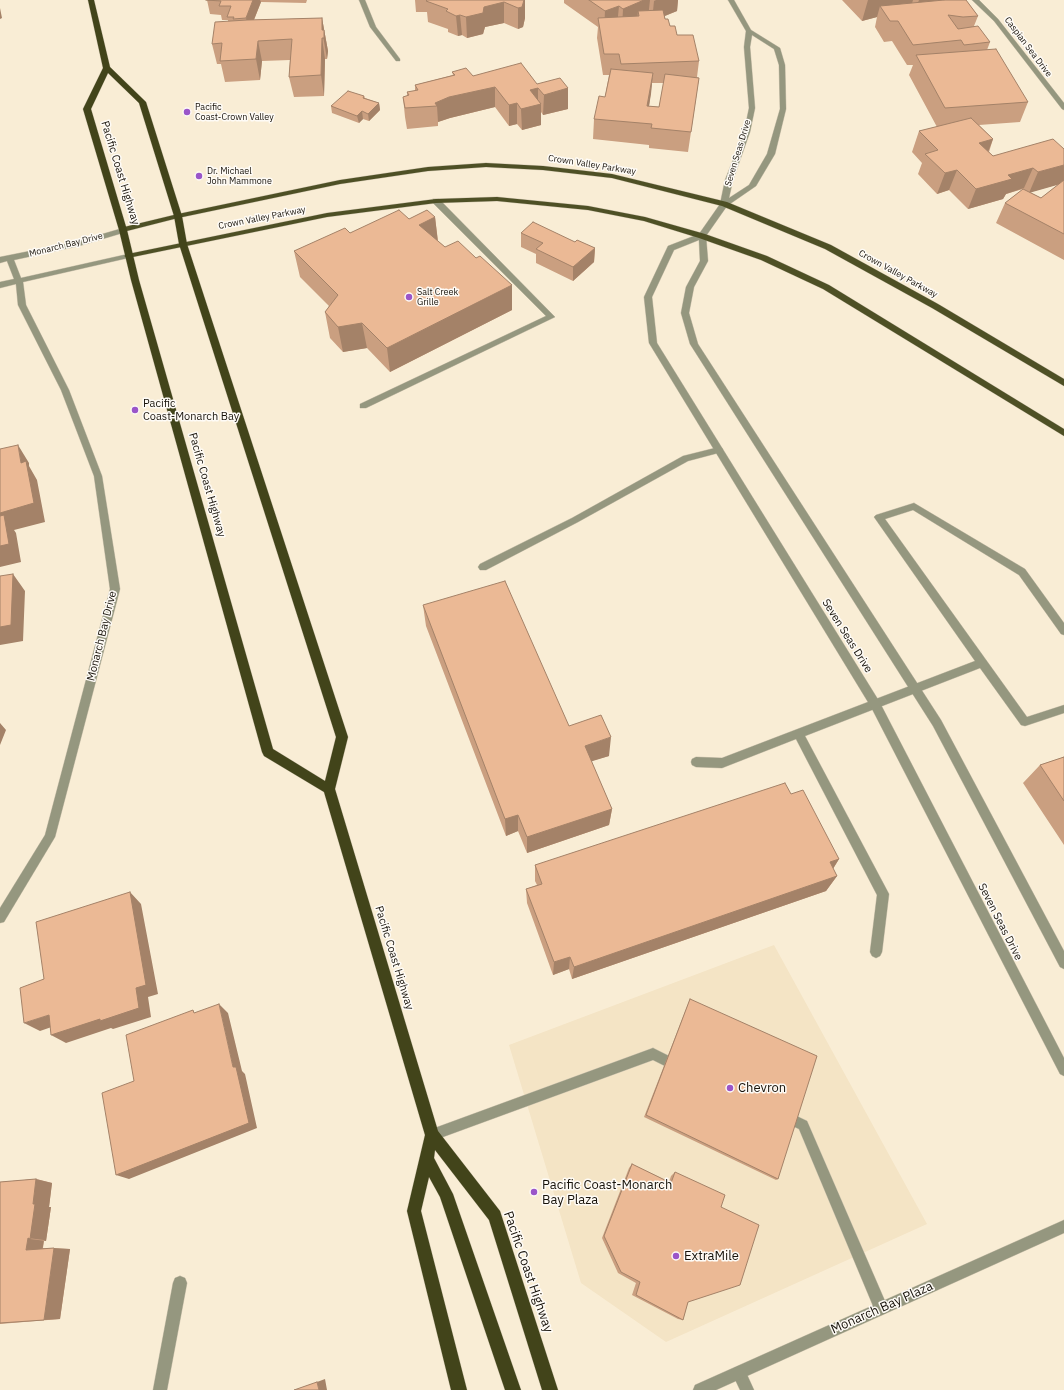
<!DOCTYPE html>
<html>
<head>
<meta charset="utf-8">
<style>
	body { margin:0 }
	canvas { display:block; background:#f9edd5 }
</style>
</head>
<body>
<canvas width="1064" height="1390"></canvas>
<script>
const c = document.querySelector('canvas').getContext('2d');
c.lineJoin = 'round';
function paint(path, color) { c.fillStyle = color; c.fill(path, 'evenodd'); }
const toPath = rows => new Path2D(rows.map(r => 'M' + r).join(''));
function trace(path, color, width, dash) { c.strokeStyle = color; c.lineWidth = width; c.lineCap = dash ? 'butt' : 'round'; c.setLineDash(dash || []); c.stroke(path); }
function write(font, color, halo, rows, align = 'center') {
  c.font = font + ' "IBM Plex Sans",sans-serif'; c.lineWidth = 3; c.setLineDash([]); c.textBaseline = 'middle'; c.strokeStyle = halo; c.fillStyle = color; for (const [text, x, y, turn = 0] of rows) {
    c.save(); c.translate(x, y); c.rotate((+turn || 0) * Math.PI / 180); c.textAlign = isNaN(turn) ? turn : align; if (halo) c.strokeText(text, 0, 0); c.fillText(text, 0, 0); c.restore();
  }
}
paint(toPath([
	[774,945,927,1224,666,1342,581,1283,509,1045]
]), '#f4e4c5');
const service = toPath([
	[433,199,439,199,555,317,366,408,360,408,360,404,546,316,433,203,433,199],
	[719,447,722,448,723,450,722,452,688,461,578,522,486,570,480,570,478,567,480,564,572,518,683,456,719,447],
	[914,503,1025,569,1064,623,1064,635,1061,634,1019,575,913,510,885,519,1027,717,1064,705,1064,713,1025,726,1021,725,980,668,805,736,889,894,882,952,880,956,876,958,872,956,870,952,877,895,796,739,722,768,696,767,692,765,691,762,692,759,696,757,722,758,975,661,874,517,876,515,914,503],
	[653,1048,681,1062,683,1066,681,1070,677,1072,653,1060,432,1141,428,1139,426,1135,428,1131,432,1129,653,1048],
	[784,1110,807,1121,888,1308,886,1313,881,1315,876,1313,799,1129,780,1120,778,1116,780,1112,784,1110],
	[739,1366,744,1368,754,1390,740,1390,732,1373,734,1368,739,1366]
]);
const minor = toPath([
	[359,0,365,0,376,27,400,59,400,61,396,61,370,27,359,0],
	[972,0,979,0,998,19,1064,103,1064,110,1062,109,994,21,972,0],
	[123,228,126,228,126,232,79,246,14,260,21,278,128,254,132,256,128,258,23,282,26,305,69,390,102,476,120,589,55,837,4,922,0,923,0,908,45,835,110,589,94,476,61,390,18,305,16,284,0,288,0,282,14,279,7,261,0,263,0,257,75,242,123,228],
	[180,1276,185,1278,187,1283,167,1390,153,1390,173,1283,175,1278,180,1276]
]);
const tertiary = toPath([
	[728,0,734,0,751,30,780,48,785,65,786,109,775,154,756,186,727,206,706,236,708,261,694,287,689,313,698,344,941,720,1064,951,1064,969,1060,967,933,726,690,344,681,313,686,287,700,261,699,240,674,250,652,297,657,343,879,701,1064,1058,1064,1076,1060,1074,871,707,649,343,644,297,668,246,699,234,720,204,725,180,744,132,749,108,744,47,746,31,728,0],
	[752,35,774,49,779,65,780,109,767,154,749,185,729,198,733,180,750,132,755,108,750,47,752,35],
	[1064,1220,1064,1233,716,1390,693,1390,695,1385,1064,1220]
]);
const primary = toPath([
	[486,163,543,166,612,174,727,202,831,245,938,304,1064,379,1064,386,932,308,825,249,722,206,612,178,543,170,486,167,428,171,340,184,178,218,123,232,119,230,120,228,178,214,340,180,428,167,486,163],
	[497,197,588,206,645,217,705,234,767,256,829,285,1064,429,1064,436,823,289,761,260,699,238,644,221,588,210,497,201,436,203,327,217,128,258,124,256,128,254,327,213,436,199,497,197]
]);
const trunk = toPath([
	[88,0,94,0,110,67,146,102,182,216,187,244,348,737,335,789,438,1131,500,1211,558,1390,542,1390,489,1220,435,1150,434,1158,453,1194,521,1390,505,1390,440,1197,429,1177,421,1211,467,1390,451,1390,407,1211,425,1135,324,792,264,756,262,752,131,280,119,230,83,109,103,68,88,0],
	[108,73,139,103,174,216,179,244,336,737,325,781,273,749,139,280,127,230,91,109,108,73]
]);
trace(service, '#d5cab5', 1);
trace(minor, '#d5cab5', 1);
trace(tertiary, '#d5cab5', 1);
trace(primary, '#d5cab5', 1);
trace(trunk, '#d5cab5', 1);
paint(service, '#95977f');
paint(minor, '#95977f');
paint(tertiary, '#95977f');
paint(primary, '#4e5025');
paint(trunk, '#42441a');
paint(toPath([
	[207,0,307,0,306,3,261,2,254,20,322,18,328,51,327,59,325,59,324,96,294,97,289,77,290,60,262,61,260,80,225,82,221,64,217,64,212,44,228,21,228,20,222,20,221,15,210,14],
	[415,0,525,0,525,18,523,27,518,29,504,23,485,27,483,34,467,38,462,35,458,36,448,32,448,29,428,22,427,12,416,12],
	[564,0,678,0,677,11,665,16,665,19,677,35,699,61,697,77,699,78,688,152,649,148,649,145,593,139,594,119,605,97,609,75,603,75,597,38,598,27,564,3],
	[652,83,664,83,659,107,649,106],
	[842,0,966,0,978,16,974,26,990,42,987,50,1028,102,1020,122,979,125,993,139,989,152,993,156,1064,149,1064,260,996,223,1005,203,1023,189,1006,194,1003,199,968,209,949,190,937,194,918,174,922,163,912,152,919,131,937,127,909,75,913,65,907,65,892,41,884,42,875,27,877,17,862,21],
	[1059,184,1041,198,1030,192],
	[452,72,473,76,568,88,568,109,543,115,541,112,541,125,522,130,517,124,509,126,495,107,450,118,438,122,438,126,407,129,405,117,403,97,407,96,407,92,415,91,415,85,453,75],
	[364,96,365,98,379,103,380,110,369,121,363,119,359,123,332,113,331,106],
	[435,217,438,241,445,247,476,258,512,285,512,310,390,372,367,348,343,352,330,338,325,312,329,306,300,277,294,251,350,233,409,219],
	[521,233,575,242,595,248,594,262,573,281,536,263,536,254,521,247],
	[423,605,569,726,609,756,591,761,612,809,609,825,527,853,518,831,506,836,426,626],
	[1064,757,1064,845,1023,783,1040,765],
	[791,794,839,859,833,869,837,876,826,891,572,979,569,969,553,975,527,903,526,889,537,885,535,881,535,865],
	[690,999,778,1179,776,1180,644,1117],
	[632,1164,669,1182,671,1176,675,1172,688,1302,683,1320,678,1319,632,1295,636,1283,618,1273,602,1238,629,1168],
	[36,1179,52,1183,49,1207,51,1207,46,1241,44,1240,43,1248,70,1249,60,1319,0,1324,0,1182]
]), '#ca9f80');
paint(toPath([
	[253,0,260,0,261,2,249,32,246,18],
	[524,0,525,0,525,18,523,27,518,29,518,8],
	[644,0,650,0,648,18,639,16,638,11,637,23,622,29,623,9],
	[656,0,678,0,677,11,652,21,654,1],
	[868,0,913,0,910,10,880,6,877,17,862,21],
	[919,0,947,0,914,14],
	[504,2,504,23,485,27,483,34,467,38,466,17,484,7],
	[619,6,617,26,604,32,605,11],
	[0,8,2,18,0,19],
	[460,15,462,35,458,36,456,16],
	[322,18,328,51,327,59,322,30],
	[322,38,325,59,324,96,321,75],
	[258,41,262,61,260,80,256,59],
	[653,73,651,94,646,124,647,106],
	[495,87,495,107,450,118,438,122,437,106,435,103,449,97],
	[538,88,538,105,541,104,541,125,522,130,521,109,530,90],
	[568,88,568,109,543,115,544,95],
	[379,103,380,110,369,121,368,114],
	[517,103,517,124,509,126,509,105],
	[362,111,363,119,359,123,357,116],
	[993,139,985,160,979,143],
	[1064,165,1064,183,1029,193,1038,172],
	[1033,168,1024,188,1006,194,1003,199,968,209,976,189,1008,175],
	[957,170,949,190,937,194,945,173],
	[435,217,438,243,419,225],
	[595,248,594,262,573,281,573,267],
	[512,285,512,310,390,372,387,348],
	[362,323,367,348,343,352,338,327],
	[18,445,29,463,29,466,37,480,45,522,14,530,16,533,21,562,0,567,0,513,21,463],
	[13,574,25,591,23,641,0,645,0,627],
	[0,723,6,730,0,745],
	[611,737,609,756,583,764,585,746],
	[612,809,609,825,527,853,527,837],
	[518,815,518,831,506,836,505,819],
	[839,859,829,875,830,862],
	[837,876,826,891,572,979,574,967],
	[130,892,141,904,158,994,148,997,151,1017,113,1029,111,1028,66,1043,51,1035,136,988],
	[570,957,569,969,553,975,554,962],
	[219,1004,228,1013,242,1071,245,1074,257,1128,129,1179,116,1175,233,1067],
	[49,1015,63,1023,40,1031,24,1023],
	[36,1179,52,1183,49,1207,51,1207,46,1241,30,1239,33,1204],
	[28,1238,44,1240,42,1252,26,1250],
	[54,1248,70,1249,60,1319,44,1320],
	[325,1379,327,1390,319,1390,317,1382]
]), '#a48268');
const building = toPath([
	[206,0,253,0,246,18,233,19,234,17,227,17,231,6,219,6,221,1,206,0],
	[427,0,524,0,522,7,518,8,504,2,484,7,483,13,466,17,460,15,456,16,446,11,448,9,426,1,427,0],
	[589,0,644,0,623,9,619,6,605,11,589,0],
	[944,0,966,0,978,16,963,17,948,15,958,29,978,26,990,42,964,45,961,40,913,45,898,21,890,21,880,6,944,0],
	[663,10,665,19,668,19,670,26,675,26,677,35,693,35,699,61,621,64,619,54,604,54,598,18,639,16,638,11,663,10],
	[322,18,322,30,324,30,324,38,322,38,321,75,289,77,292,39,258,41,256,59,220,61,222,43,212,44,215,22,247,20,322,18],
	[996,49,1028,102,945,108,916,55,996,49],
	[521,63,537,84,560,78,568,88,544,95,538,88,530,90,541,104,521,109,517,103,509,105,495,87,449,97,435,103,437,106,405,108,403,97,409,95,407,92,418,90,415,85,455,75,452,72,466,68,473,76,521,63],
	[611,69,653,73,647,106,659,107,665,74,699,78,691,132,651,128,652,124,594,119,599,96,605,97,611,69],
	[348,91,364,96,363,98,379,103,368,114,362,111,357,116,331,106,348,91],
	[971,118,993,139,979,143,993,156,1053,139,1064,149,1064,165,1038,172,1033,168,1008,175,1012,179,976,189,957,170,945,173,925,154,938,150,919,131,971,118],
	[1064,180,1064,234,1005,203,1023,189,1041,198,1064,180],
	[399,210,409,219,427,210,435,217,419,225,445,247,458,241,476,258,480,256,512,285,387,348,362,323,338,327,325,312,338,295,294,251,345,228,350,233,399,210],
	[533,222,575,242,577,240,595,248,573,267,536,249,543,243,521,233,533,222],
	[18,445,21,463,26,461,34,503,0,513,0,449,18,445],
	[4,515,9,544,0,546,0,516,4,515],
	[13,574,11,625,0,627,0,576,13,574],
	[505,581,569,726,601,715,611,737,585,746,612,809,527,837,518,815,505,819,423,605,505,581],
	[1064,757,1064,801,1040,765,1064,757],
	[785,783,791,794,803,790,839,859,830,862,837,876,574,967,570,957,554,962,526,889,542,884,535,865,785,783],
	[130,892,146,985,136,988,139,1008,100,1021,100,1019,51,1035,49,1015,24,1023,20,988,44,979,36,922,130,892],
	[690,999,817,1056,778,1179,646,1115,690,999],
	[219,1004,233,1067,236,1067,249,1123,116,1175,102,1093,134,1081,126,1035,193,1010,194,1013,219,1004],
	[632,1164,671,1183,675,1172,725,1195,721,1207,759,1225,740,1285,688,1302,683,1320,636,1295,640,1282,621,1272,604,1236,632,1164],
	[36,1179,33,1204,35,1204,30,1239,28,1238,26,1250,54,1248,44,1320,0,1323,0,1182,36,1179],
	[317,1382,319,1390,294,1390,317,1382]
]);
paint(building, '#ebb995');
trace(building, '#a48268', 1);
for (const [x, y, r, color] of [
	[187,112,4,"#9a55c9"],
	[199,176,4,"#9a55c9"],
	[409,297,4,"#9a55c9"],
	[135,410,4,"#9a55c9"],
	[730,1088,4,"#9a55c9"],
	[534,1192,4,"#9a55c9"],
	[676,1256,4,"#9a55c9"]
]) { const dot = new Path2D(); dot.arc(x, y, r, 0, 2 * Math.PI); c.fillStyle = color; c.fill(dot); trace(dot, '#fefbf6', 1.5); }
write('9px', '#17120a', '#fefbf6', [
	["Caspian Sea Drive",1028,47,53],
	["Seven Seas Drive",738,153,-73],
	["Crown Valley Parkway",592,165,9],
	["Crown Valley Parkway",262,218,-11],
	["Monarch Bay Drive",66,245,-14],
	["Crown Valley Parkway",898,274,29]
]);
write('9px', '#17120a', '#fefbf6', [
	["Pacific",195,107],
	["Coast-Crown Valley",195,117],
	["Dr. Michael",207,171],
	["John Mammone",207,181],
	["Salt Creek",417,292],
	["Grille",417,302]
], 'left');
write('11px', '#17120a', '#fefbf6', [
	["Pacific Coast Highway",120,173,73],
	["Pacific Coast Highway",207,485,74],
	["Monarch Bay Drive",102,636,-76],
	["Seven Seas Drive",847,636,58],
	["Seven Seas Drive",1000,922,63],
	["Pacific Coast Highway",394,958,73]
]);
write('11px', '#17120a', '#fefbf6', [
	["Pacific",143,404],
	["Coast-Monarch Bay",143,417]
], 'left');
write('13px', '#17120a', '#fefbf6', [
	["Chevron",738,1088],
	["Pacific Coast-Monarch",542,1185],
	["Bay Plaza",542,1200],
	["ExtraMile",684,1256]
], 'left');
write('13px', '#17120a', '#fefbf6', [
	["Pacific Coast Highway",528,1272,71],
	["Monarch Bay Plaza",882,1308,-24]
]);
</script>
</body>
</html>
